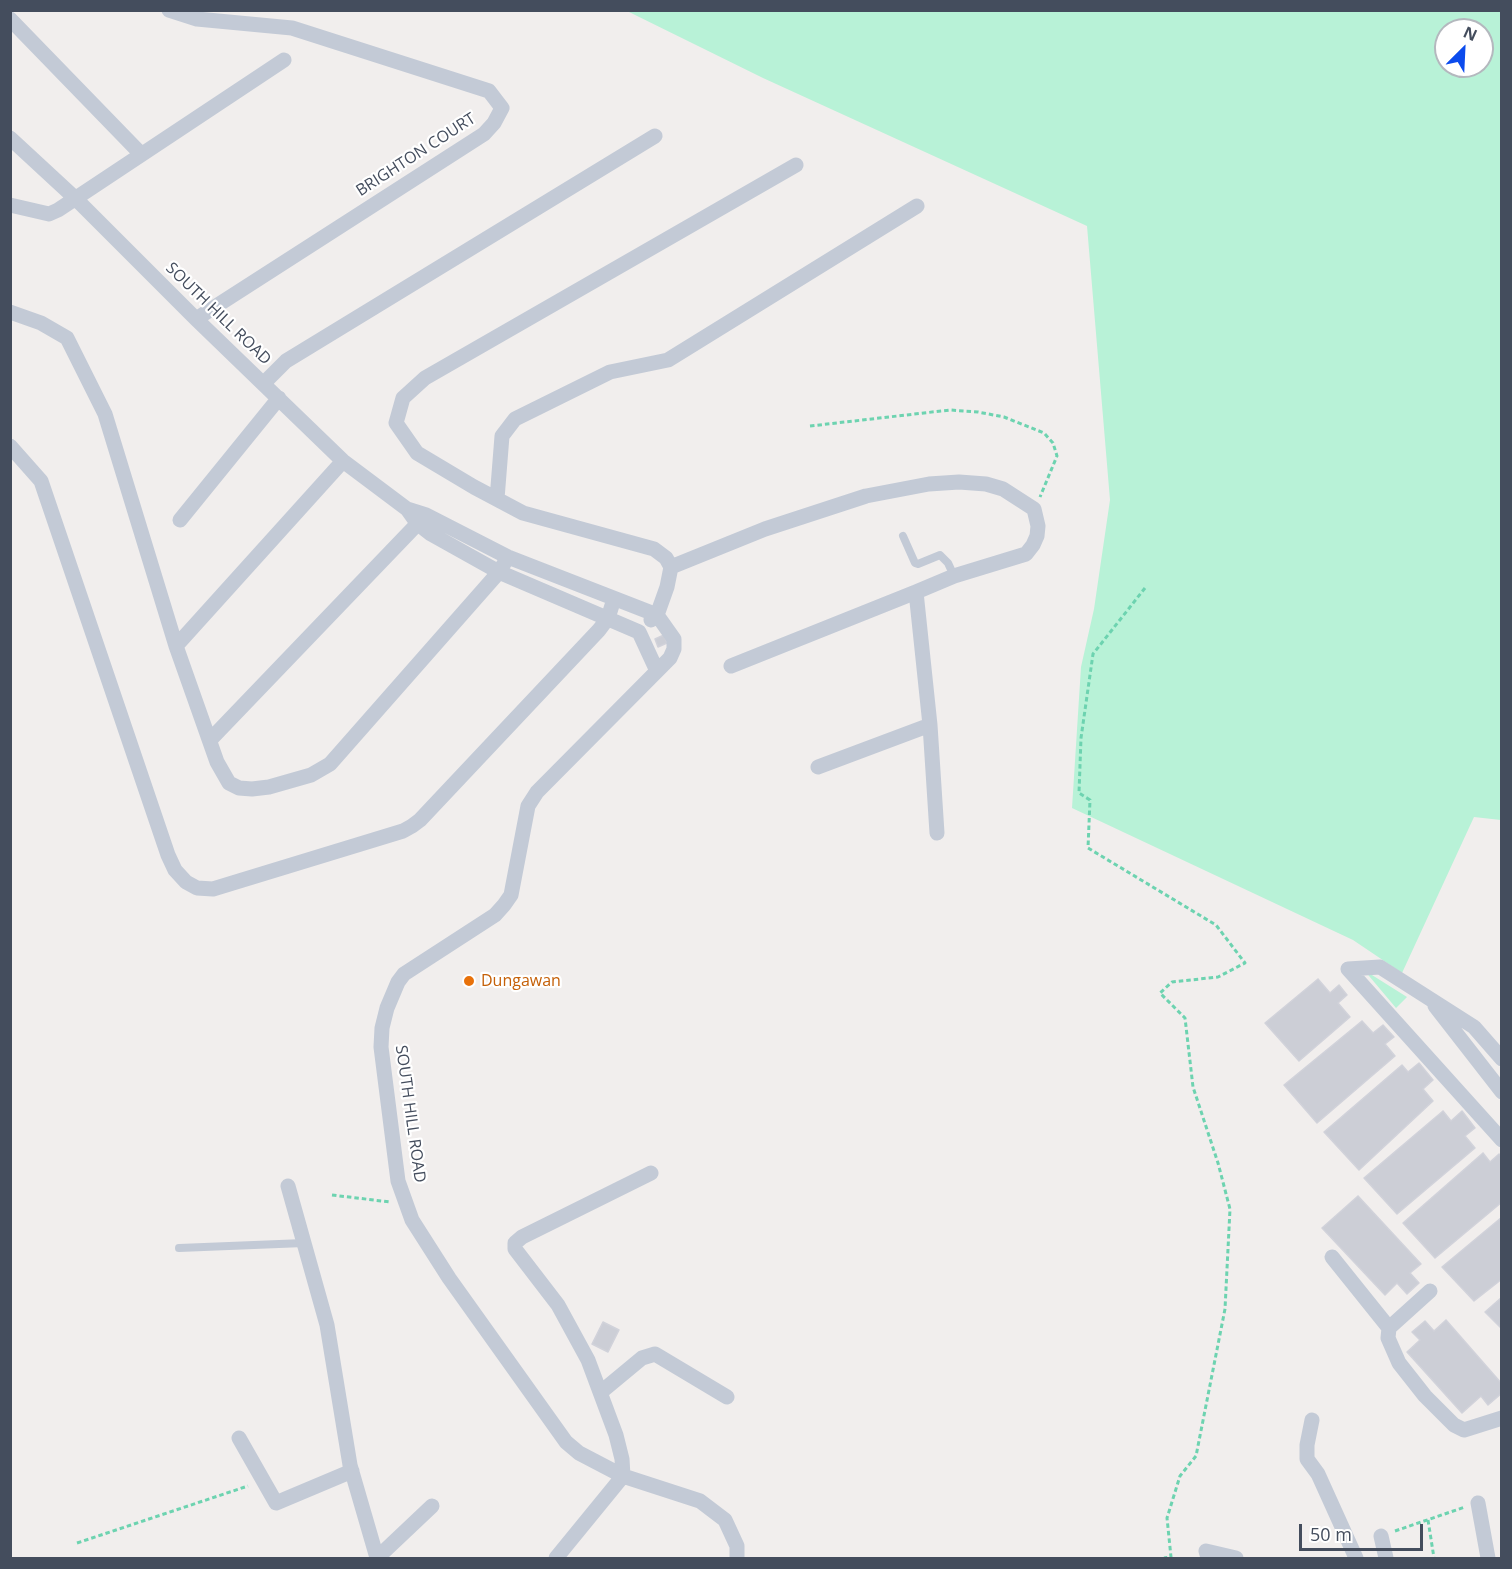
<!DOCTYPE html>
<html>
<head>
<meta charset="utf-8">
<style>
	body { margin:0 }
	#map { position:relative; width:1512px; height:1569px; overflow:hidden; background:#f1eeed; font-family:"Open Sans",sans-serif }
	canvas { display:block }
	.frame { position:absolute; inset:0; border:12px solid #444d5d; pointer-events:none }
	.north { position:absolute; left:1434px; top:18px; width:60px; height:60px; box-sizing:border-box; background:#fff; border:2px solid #b4b8be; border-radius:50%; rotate:24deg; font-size:16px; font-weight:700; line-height:24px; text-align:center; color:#444d5d }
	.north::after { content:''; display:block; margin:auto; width:21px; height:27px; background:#0b4bed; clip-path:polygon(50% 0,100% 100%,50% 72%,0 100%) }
	.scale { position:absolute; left:1299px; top:1524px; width:124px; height:27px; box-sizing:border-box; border:3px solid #444d5d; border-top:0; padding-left:8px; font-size:18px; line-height:21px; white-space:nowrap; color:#444d5d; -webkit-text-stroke:4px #fff; paint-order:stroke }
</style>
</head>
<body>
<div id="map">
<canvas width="1512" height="1569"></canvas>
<div class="frame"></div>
<div class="north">N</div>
<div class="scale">50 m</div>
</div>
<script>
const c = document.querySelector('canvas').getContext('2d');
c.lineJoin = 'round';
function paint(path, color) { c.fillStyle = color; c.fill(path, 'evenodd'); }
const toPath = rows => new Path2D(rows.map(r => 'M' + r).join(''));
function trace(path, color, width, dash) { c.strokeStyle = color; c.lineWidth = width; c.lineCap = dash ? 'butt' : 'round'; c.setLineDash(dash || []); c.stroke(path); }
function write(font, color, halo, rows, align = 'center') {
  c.font = font + ' "Open Sans",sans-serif'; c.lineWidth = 4.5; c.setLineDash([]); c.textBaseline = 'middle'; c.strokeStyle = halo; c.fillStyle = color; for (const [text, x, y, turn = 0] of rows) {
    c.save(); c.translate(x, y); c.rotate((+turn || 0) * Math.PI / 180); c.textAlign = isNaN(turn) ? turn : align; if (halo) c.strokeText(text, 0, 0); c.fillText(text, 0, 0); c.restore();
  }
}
paint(toPath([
	[627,11,1501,11,1501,820,1474,817,1402,973,1353,940,1072,808,1081,667,1094,609,1110,500,1087,226,763,78],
	[1446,30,1482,30,1482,66,1446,66],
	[1364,970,1407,997,1396,1008]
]), '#b8f2d7');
const building = toPath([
	[664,635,667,643,658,647,655,639,664,635],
	[1318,979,1330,993,1339,985,1347,995,1338,1003,1350,1017,1299,1061,1265,1023,1318,979],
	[1362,1021,1373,1033,1383,1025,1394,1037,1385,1044,1395,1056,1317,1123,1284,1085,1362,1021],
	[1419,1063,1433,1080,1423,1089,1433,1101,1359,1170,1324,1132,1402,1065,1408,1072,1419,1063],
	[1443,1111,1451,1121,1462,1111,1475,1128,1465,1136,1475,1148,1397,1214,1364,1178,1443,1111],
	[1483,1153,1490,1162,1499,1154,1502,1157,1502,1202,1435,1258,1403,1223,1483,1153],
	[1358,1196,1421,1264,1410,1273,1419,1283,1407,1294,1397,1283,1385,1295,1322,1228,1358,1196],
	[1502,1217,1502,1279,1474,1301,1442,1267,1502,1217],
	[1502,1297,1502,1329,1485,1312,1502,1297],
	[1446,1320,1502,1384,1502,1393,1488,1405,1481,1396,1462,1413,1407,1352,1420,1340,1412,1332,1425,1321,1434,1331,1446,1320],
	[603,1322,619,1330,608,1352,592,1344,603,1322]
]);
paint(building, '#ccced6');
trace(building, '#d1d2da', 1.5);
trace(toPath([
	[810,426,950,410,978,412,1004,417,1044,433,1053,443,1057,456,1040,497],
	[1145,588,1093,654,1081,738,1079,793,1090,800,1088,848,1216,925,1245,963,1218,977,1172,982,1160,993,1185,1018,1193,1087,1218,1163,1230,1209,1225,1309,1196,1456,1180,1476,1167,1518,1171,1557,1164,1558],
	[332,1195,390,1202],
	[1428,1520,1434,1558],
	[1395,1531,1465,1507],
	[77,1543,248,1486]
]), '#6dd3b0', 3, [4.5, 3]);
trace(toPath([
	[903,536,915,563,918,564,940,555,948,563,954,576],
	[179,1248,304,1243]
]), '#c3cad6', 8);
trace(toPath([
	[169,10,197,19,292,28,489,91,502,108,494,123,484,134,196,319],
	[10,19,141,154],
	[10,138,76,199,196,319,343,461,407,509,417,523,431,534,499,572,639,632,657,671],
	[10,205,49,214,58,210,284,60],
	[10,312,41,323,67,338,105,414,176,646,217,762,229,783,239,788,252,789,269,787,311,775,330,764,499,572,508,557],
	[264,383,286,361,655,136],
	[10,446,41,481,168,855,175,870,186,882,197,888,213,889,403,831,412,826,420,820,599,630,608,618,614,599],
	[497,499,502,436,515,419,610,372,668,360,917,206],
	[407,509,426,515,508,557,657,615,674,639,674,649,670,658,537,792,528,806,511,895,504,905,495,915,404,974,398,982,387,1008,382,1028,381,1047,398,1181,412,1220,449,1278,566,1442,579,1453,623,1476,700,1501,725,1520,737,1546,737,1558],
	[180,520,279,398],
	[671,567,666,558,654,549,523,513,474,487,417,453,396,423,403,398,425,378,796,165],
	[916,592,930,725,937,833],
	[651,620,657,615,667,587,671,567,765,529,866,496,929,484,959,482,986,484,1003,489,1034,509,1038,526,1037,536,1033,545,1026,554,954,576,916,592,731,666],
	[176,646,343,461],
	[210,740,424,517],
	[818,767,930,725],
	[1348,969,1502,1140],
	[1348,969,1380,967,1474,1027,1502,1059],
	[1435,1006,1502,1092],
	[288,1186,327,1325,350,1465,377,1558],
	[1332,1257,1389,1328],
	[1430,1291,1389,1328,1388,1338,1399,1363,1425,1396,1454,1425,1464,1430,1502,1418],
	[601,1392,642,1358,655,1354,727,1397],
	[1312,1420,1307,1445,1307,1459,1318,1474,1356,1558],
	[239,1438,276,1503,352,1471],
	[1478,1503,1488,1558],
	[1381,1536,1386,1558],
	[377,1558,432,1506],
	[556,1558,623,1476,622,1459,616,1435,588,1360,558,1305,515,1249,515,1243,522,1237,651,1173],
	[1208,1558,1206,1551,1236,1558]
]), '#c3cad6', 15);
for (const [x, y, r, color] of [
	[469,981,6,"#e8710a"]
]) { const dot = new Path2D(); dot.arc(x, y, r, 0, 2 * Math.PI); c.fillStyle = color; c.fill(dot); trace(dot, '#fff', 2); }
write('16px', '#444d5d', '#fff', [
	["BRIGHTON COURT",416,155,-33],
	["SOUTH HILL ROAD",218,314,44],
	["SOUTH HILL ROAD",410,1114,82]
]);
write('16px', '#c56008', '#fff', [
	["Dungawan",481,981]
], 'left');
</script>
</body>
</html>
